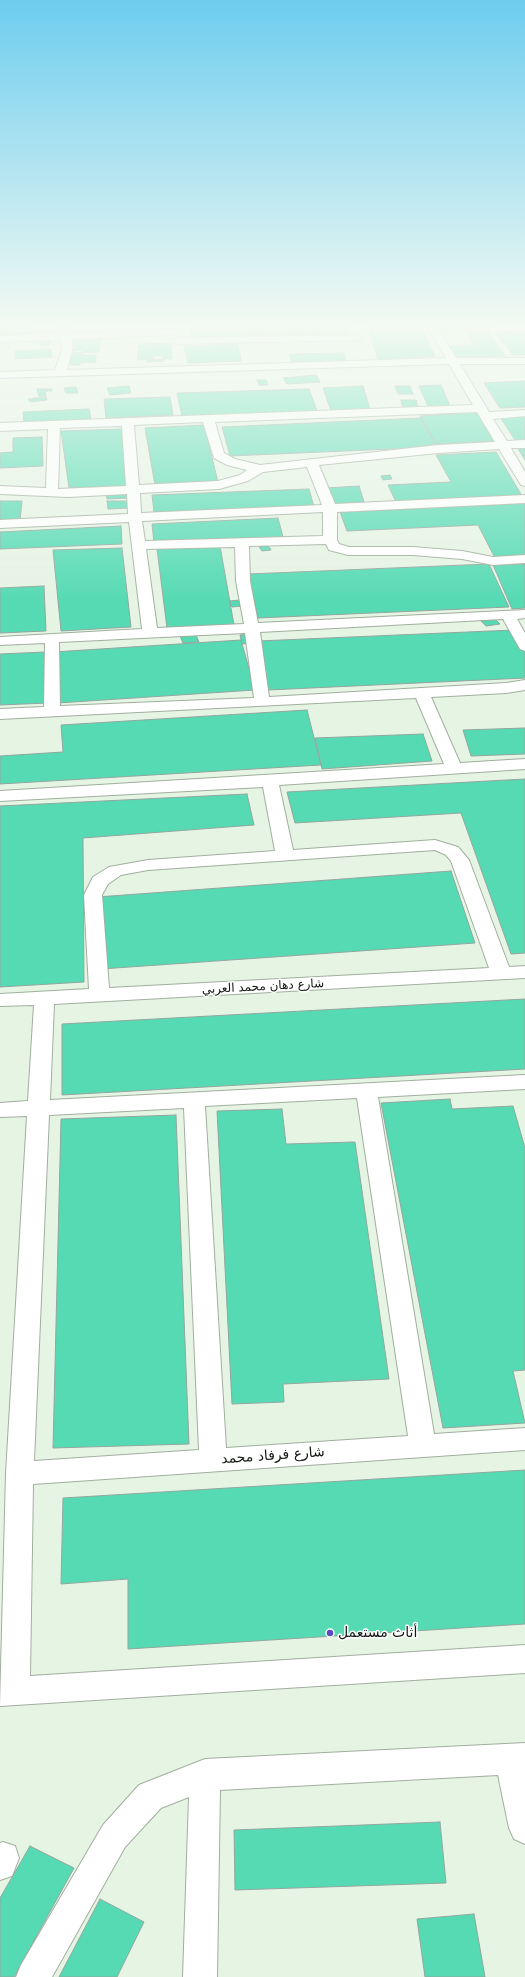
<!DOCTYPE html>
<html>
<head>
<meta charset="utf-8">
<style>
	body { margin:0 }
	canvas { display:block; background:#e6f4e4 }
</style>
</head>
<body>
<canvas width="525" height="1977"></canvas>
<script>
const c = document.querySelector('canvas').getContext('2d');
c.lineJoin = 'round';
function paint(path, color) { c.fillStyle = color; c.fill(path, 'evenodd'); }
const toPath = rows => new Path2D(rows.map(r => 'M' + r).join(''));
function trace(path, color, width, dash) { c.strokeStyle = color; c.lineWidth = width; c.lineCap = dash ? 'butt' : 'round'; c.setLineDash(dash || []); c.stroke(path); }
function write(font, color, halo, rows, align = 'center') {
  c.font = font + ' "DejaVu Sans","Noto Sans Arabic",sans-serif'; c.lineWidth = 3; c.setLineDash([]); c.textBaseline = 'middle'; c.strokeStyle = halo; c.fillStyle = color; for (const [text, x, y, turn = 0] of rows) {
    c.save(); c.translate(x, y); c.rotate((+turn || 0) * Math.PI / 180); c.textAlign = isNaN(turn) ? turn : align; if (halo) c.strokeText(text, 0, 0); c.fillText(text, 0, 0); c.restore();
  }
}
const building = toPath([
	[0,326,30,326,30,335,0,336,0,326],
	[190,326,345,326,348,335,191,339,190,326],
	[368,326,421,326,435,356,378,360,368,326],
	[438,326,489,326,490,328,440,330,438,326],
	[521,331,525,331,525,355,513,355,495,332,521,331],
	[468,333,489,333,505,356,455,357,450,349,451,345,474,345,468,333],
	[100,340,99,352,74,353,74,341,100,340],
	[40,341,50,341,49,345,39,345,40,341],
	[146,343,171,344,172,359,163,359,163,356,153,356,153,359,138,360,138,345,146,345,146,343],
	[238,344,241,361,188,363,184,346,238,344],
	[51,349,52,357,15,359,15,351,51,349],
	[82,350,83,355,96,355,96,362,80,363,80,365,71,365,70,351,82,350],
	[344,353,346,361,292,362,290,354,344,353],
	[163,359,163,361,147,362,146,360,163,359],
	[316,375,320,382,287,384,283,378,316,375],
	[257,380,266,380,268,385,259,385,257,380],
	[525,381,525,407,500,408,484,383,525,381],
	[441,385,450,406,428,406,419,386,441,385],
	[129,386,131,393,110,395,107,388,129,386],
	[363,386,370,409,331,411,323,388,363,386],
	[395,386,410,386,413,394,398,394,395,386],
	[76,387,78,393,66,393,64,388,76,387],
	[37,389,52,389,52,391,45,391,46,396,39,396,37,389],
	[309,389,317,411,182,416,177,393,309,389],
	[46,397,47,400,30,402,28,399,46,397],
	[170,397,173,415,106,418,104,399,170,397],
	[401,400,416,400,418,408,403,408,401,400],
	[89,409,91,419,24,423,23,412,89,409],
	[479,410,498,441,435,444,420,416,452,414,450,411,479,410],
	[525,416,525,443,517,443,500,417,525,416],
	[422,418,437,447,230,456,222,427,422,418],
	[204,425,218,482,155,485,145,428,204,425],
	[122,429,128,486,69,488,61,431,122,429],
	[42,437,43,466,0,468,0,453,13,452,13,438,42,437],
	[517,447,525,447,525,460,517,447],
	[496,452,522,496,396,502,388,485,451,482,436,455,496,452],
	[390,475,392,479,383,480,381,476,390,475],
	[359,486,364,502,333,504,325,488,359,486],
	[309,489,314,507,154,512,152,495,309,489],
	[126,491,128,498,107,499,106,493,126,491],
	[0,501,22,501,20,521,0,522,0,501],
	[107,501,127,501,128,508,108,509,107,501],
	[525,503,525,556,495,558,478,525,347,531,340,512,525,503],
	[278,518,283,537,154,543,152,524,278,518],
	[121,526,122,544,0,549,0,532,121,526],
	[268,545,271,550,262,551,259,547,268,545],
	[220,546,234,625,167,628,157,549,220,546],
	[122,548,131,627,61,631,53,550,122,548],
	[489,564,509,607,258,618,248,574,489,564],
	[525,564,525,608,512,609,493,565,525,564],
	[44,586,46,631,0,633,0,588,44,586],
	[240,600,243,606,232,607,229,601,240,600],
	[495,619,500,624,486,626,481,621,495,619],
	[514,630,525,653,525,678,268,690,258,641,514,630],
	[251,634,253,643,242,644,240,635,251,634],
	[196,635,199,642,183,643,180,636,196,635],
	[241,640,255,690,58,703,53,652,241,640],
	[46,652,47,703,0,705,0,654,46,652],
	[307,710,321,765,0,784,0,756,63,752,61,725,307,710],
	[525,728,525,754,471,756,463,730,525,728],
	[423,734,432,761,322,769,315,738,423,734],
	[525,779,525,953,511,954,461,813,295,823,287,792,525,779],
	[247,794,254,825,83,838,84,982,0,987,0,806,247,794],
	[451,871,475,943,101,969,97,897,451,871],
	[525,999,525,1069,62,1095,62,1024,525,999],
	[450,1099,452,1109,513,1106,525,1148,525,1370,513,1371,525,1423,443,1428,381,1103,450,1099],
	[282,1109,286,1144,355,1142,389,1379,283,1384,284,1402,232,1404,217,1111,282,1109],
	[176,1115,189,1444,53,1448,61,1119,176,1115],
	[525,1470,525,1624,128,1649,128,1579,61,1584,63,1498,525,1470],
	[440,1822,446,1883,235,1890,234,1830,440,1822],
	[30,1846,74,1868,14,1977,0,1977,0,1898,30,1846],
	[100,1899,144,1922,117,1977,59,1977,100,1899],
	[474,1914,485,1977,425,1977,417,1919,474,1914]
]);
paint(building, '#55dab3');
trace(building, '#92a79f', 1);
const minor = toPath([
	[61,326,71,326,72,333,175,329,180,332,175,335,72,339,72,350,67,370,446,358,427,326,437,326,456,358,525,358,525,364,460,364,489,412,525,410,525,416,493,419,507,441,525,440,525,448,511,448,525,472,525,486,521,485,499,449,438,453,319,465,335,504,525,495,525,503,337,512,337,540,339,544,349,547,413,547,462,551,493,557,525,555,525,563,493,565,462,559,413,555,348,555,329,550,326,544,249,546,250,581,258,623,525,610,525,618,517,619,525,633,525,651,520,649,503,619,260,632,269,697,506,683,525,680,525,690,506,693,431,697,460,763,525,759,525,769,279,785,293,850,435,840,458,847,469,860,509,967,525,966,525,978,54,1004,50,1100,525,1075,525,1089,378,1097,434,1434,525,1428,525,1450,33,1484,30,1676,525,1645,525,1673,0,1706,6,1473,27,1116,0,1117,0,1103,28,1101,34,1005,0,1006,0,994,89,989,84,895,93,877,109,867,148,860,275,851,263,787,0,801,0,791,444,764,416,698,0,719,0,709,44,707,45,643,0,645,0,637,142,629,129,522,0,528,0,520,128,514,127,494,68,497,0,494,0,486,46,488,48,429,0,431,0,423,473,405,449,364,0,378,0,372,55,370,62,350,61,340,0,342,0,336,61,333,61,326],
	[477,412,495,442,438,445,260,465,235,459,224,453,215,422,477,412],
	[203,422,214,458,227,465,247,470,240,475,218,481,139,485,134,425,203,422],
	[122,426,126,486,58,489,60,428,122,426],
	[307,467,322,505,141,513,140,493,219,489,248,481,263,472,307,467],
	[323,512,323,536,145,541,142,521,323,512],
	[235,547,236,581,244,624,157,628,146,549,235,547],
	[245,633,254,698,60,706,59,642,245,633],
	[435,850,446,855,451,861,489,968,109,988,102,895,108,884,121,875,148,870,435,850],
	[357,1098,408,1436,226,1448,205,1106,357,1098],
	[184,1108,199,1450,34,1461,49,1115,184,1108],
	[357,335,361,336,362,338,361,340,177,344,172,341,177,338,357,335],
	[525,1743,525,1844,514,1839,509,1828,498,1775,220,1790,217,1977,183,1977,189,1797,161,1808,125,1847,52,1977,16,1977,21,1965,103,1825,139,1785,205,1759,525,1743],
	[3,1842,15,1846,19,1858,12,1876,0,1880,0,1843,3,1842]
]);
trace(minor, '#a1af9f', 2);
paint(minor, '#fff');
const sky = c.createLinearGradient(0, 0, 0, 603);
sky.addColorStop(0, '#6dcdee');
sky.addColorStop(0.54, '#f4faf3');
sky.addColorStop(1, '#f4faf300');
c.fillStyle = sky;
c.fillRect(0, 0, 525, 603);
for (const [x, y, r, color] of [
	[330,1633,4,"#574ac2"]
]) { const dot = new Path2D(); dot.arc(x, y, r, 0, 2 * Math.PI); c.fillStyle = color; c.fill(dot); trace(dot, '#fff', 1.5); }
write('12px', '#131812', '#fff', [
	["شارع دهان محمد العربي",263,987,-3]
]);
write('14px', '#131812', '#fff', [
	["شارع فرفاد محمد",273,1456,-4]
]);
write('14px', '#131812', '#fff', [
	["أثاث مستعمل",338,1633]
], 'left');
</script>
</body>
</html>
